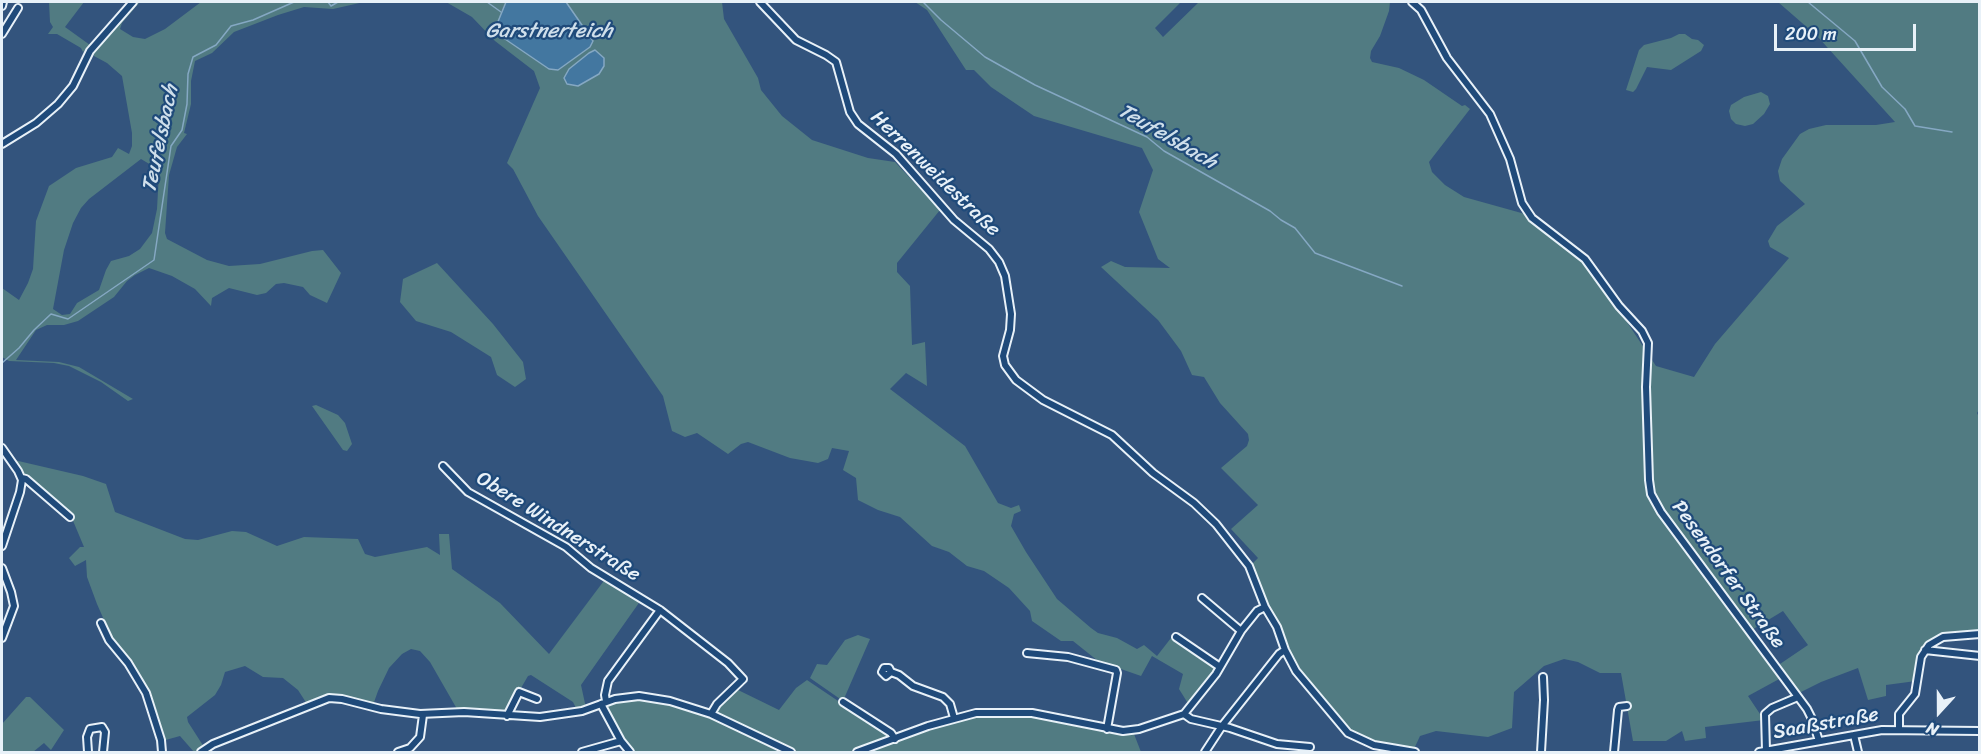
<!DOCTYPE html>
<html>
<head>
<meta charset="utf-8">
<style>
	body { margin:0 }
	#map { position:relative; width:1981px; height:754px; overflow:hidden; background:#33547d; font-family:Sriracha,sans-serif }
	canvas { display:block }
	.frame { position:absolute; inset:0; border:3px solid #e8f1f8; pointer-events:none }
	.north { position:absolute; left:1909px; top:682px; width:60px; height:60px; -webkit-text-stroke:4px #1f4a7a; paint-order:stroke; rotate:201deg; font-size:16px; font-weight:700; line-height:24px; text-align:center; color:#e8f1f8 }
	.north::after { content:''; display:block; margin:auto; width:21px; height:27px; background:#e8f1f8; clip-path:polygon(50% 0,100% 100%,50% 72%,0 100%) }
	.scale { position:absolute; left:1774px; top:24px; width:142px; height:27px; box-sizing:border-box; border:3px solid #e8f1f8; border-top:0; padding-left:8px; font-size:18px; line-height:21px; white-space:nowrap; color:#e8f1f8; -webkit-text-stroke:4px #1f4a7a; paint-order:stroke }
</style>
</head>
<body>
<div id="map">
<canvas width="1981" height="754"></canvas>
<div class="frame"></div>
<div class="north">N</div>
<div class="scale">200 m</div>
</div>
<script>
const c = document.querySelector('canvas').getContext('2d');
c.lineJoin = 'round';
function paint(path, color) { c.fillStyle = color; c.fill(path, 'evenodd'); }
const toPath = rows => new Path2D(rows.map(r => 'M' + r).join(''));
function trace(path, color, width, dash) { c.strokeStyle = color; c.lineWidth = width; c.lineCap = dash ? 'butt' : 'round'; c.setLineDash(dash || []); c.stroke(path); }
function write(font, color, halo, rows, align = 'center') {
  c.font = font + ' Sriracha,sans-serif'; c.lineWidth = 4.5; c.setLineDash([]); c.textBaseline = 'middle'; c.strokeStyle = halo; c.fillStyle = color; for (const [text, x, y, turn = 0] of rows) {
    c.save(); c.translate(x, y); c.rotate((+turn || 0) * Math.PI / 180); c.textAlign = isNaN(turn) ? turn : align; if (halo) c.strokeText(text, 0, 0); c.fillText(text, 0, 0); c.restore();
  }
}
paint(toPath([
	[49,2,84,2,65,27,90,45,83,52,81,48,57,34,48,34,53,27,50,22],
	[134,2,140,2,122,23,120,29,133,37,145,39,165,29,201,2,364,2,333,9,304,7,278,15,234,32,212,53,195,61,191,81,191,104,184,133,187,134,177,147,169,175,165,233,167,239,207,260,229,266,260,264,312,251,323,250,341,273,327,303,310,295,303,287,284,283,276,284,266,293,257,295,229,288,212,298,211,306,195,289,172,276,149,268,135,275,127,281,114,297,78,321,64,325,47,325,36,330,16,360,59,362,79,367,133,399,128,401,101,382,69,366,54,363,9,361,2,357,2,288,19,300,28,283,33,269,36,221,49,186,76,168,112,157,118,148,129,154,132,146,132,133,122,76,107,63,94,56,94,50],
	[141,159,156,168,159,173,157,209,152,233,140,249,129,256,111,261,106,270,99,290,77,303,70,314,62,315,53,309,64,250,73,223,81,208,89,199],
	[446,2,506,2,501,12,502,37,549,69,558,70,590,47,593,41,566,2,722,2,724,19,758,78,761,90,782,116,812,140,868,158,895,162,940,210,897,263,897,272,910,286,912,345,925,342,927,386,906,373,890,389,965,446,998,503,1011,508,1019,505,1021,511,1014,514,1011,526,1026,552,1057,599,1091,628,1098,633,1117,638,1137,649,1144,645,1157,656,1171,638,1215,668,1216,670,1189,705,1179,689,1183,674,1152,656,1141,676,1098,661,1073,641,1061,641,1032,621,1030,611,1009,588,984,571,967,566,949,552,932,546,900,517,878,510,858,500,856,478,843,470,849,451,832,448,828,459,818,463,790,458,748,442,741,444,728,454,697,433,685,437,672,431,663,396,538,216,513,169,507,163,540,88,534,71,495,41,472,17],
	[915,2,1181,2,1155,28,1163,37,1199,2,1390,2,1389,11,1380,36,1371,51,1370,58,1372,62,1399,68,1424,80,1462,106,1465,105,1470,109,1429,162,1432,172,1445,185,1464,197,1525,214,1592,269,1656,366,1694,377,1715,344,1789,258,1770,247,1768,241,1777,226,1805,204,1780,181,1778,171,1782,159,1800,134,1809,129,1826,125,1876,125,1895,122,1817,36,1778,2,1979,2,1980,408,1977,413,1980,419,1979,632,1948,634,1924,648,1916,681,1886,685,1886,696,1868,700,1858,668,1821,682,1797,694,1777,666,1808,645,1783,611,1750,631,1781,678,1748,696,1764,720,1705,727,1706,738,1685,741,1682,731,1666,741,1633,741,1621,673,1600,673,1578,662,1564,659,1544,666,1514,692,1512,728,1488,737,1436,731,1420,736,1414,749,1388,746,1352,732,1346,728,1297,669,1263,598,1251,565,1258,558,1231,529,1258,505,1221,468,1247,446,1249,440,1248,434,1220,403,1204,377,1192,375,1181,351,1158,320,1101,267,1111,261,1125,267,1170,268,1158,259,1139,212,1153,170,1142,148,1034,116,991,87,974,70,966,70,927,10],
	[1679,34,1685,34,1692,39,1698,40,1704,45,1701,51,1671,70,1647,67,1636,89,1633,92,1626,90,1639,50,1644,45,1671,38],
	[1761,92,1768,96,1770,104,1764,114,1753,124,1745,126,1736,124,1731,119,1729,111,1731,105,1744,97],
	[437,263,493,324,523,362,526,379,515,387,497,375,491,357,451,332,416,321,400,302,403,279],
	[316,405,338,415,345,423,352,444,347,451,343,450,312,406],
	[2,443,14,460,83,476,106,484,115,512,185,539,198,540,232,531,246,532,277,546,304,537,358,539,365,554,375,557,427,547,440,555,439,534,449,534,452,569,500,603,549,654,606,578,641,600,581,685,586,708,577,710,573,702,531,675,528,676,521,688,519,688,506,712,457,709,430,662,420,651,411,649,402,654,389,668,378,691,373,705,341,696,307,704,298,690,283,678,263,677,245,666,225,672,221,685,215,695,187,717,188,722,204,747,194,752,180,736,162,741,148,691,132,664,115,645,97,604,87,577,86,560,75,566,69,558,80,547,84,547,71,516,50,495,23,475],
	[858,635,870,639,843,701,810,678,817,664,827,665,845,640],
	[807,680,890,736,889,739,851,752,795,752,719,715,716,711,716,708,736,689,779,710,796,688],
	[26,697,30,697,64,730,51,750,44,743,33,752,2,752,2,724],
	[633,698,664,701,711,716,781,751,781,752,632,752,622,739,605,707,610,703],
	[1019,714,1075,723,1113,734,1134,734,1141,752,863,752,951,721,986,716]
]), '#517b82');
const water = toPath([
	[506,2,566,2,593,41,590,47,558,70,549,69,502,37,497,24,506,2],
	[595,50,604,58,604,66,599,74,578,86,567,84,564,78,569,69,589,53,595,50]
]);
paint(water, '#4377a0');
trace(water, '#85a8c3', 1.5);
trace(toPath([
	[328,2,331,6,338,2],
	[487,2,501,12],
	[923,2,941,20,985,57,1035,85,1147,137,1164,151,1270,211,1281,220,1295,228,1315,253,1402,286],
	[1808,2,1855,41,1882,87,1905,109,1915,126,1952,132],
	[2,363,19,348,34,330,51,314,68,319,154,260,171,146,182,130,187,104,188,74,193,57,216,45,231,26,253,20,294,2]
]), '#85a8c3', 1.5);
const minor = toPath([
	[760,2,796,40,826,55,836,62,850,112,858,124,896,154,954,220,989,249,999,262,1005,276,1011,314,1010,330,1003,356,1005,365,1016,380,1043,400,1112,435,1153,473,1194,503,1216,524,1249,566,1265,607,1277,627,1285,650,1296,671,1348,733,1374,745,1415,752],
	[1412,2,1421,10,1447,58,1490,114,1510,159,1522,203,1532,218,1585,259,1619,306,1642,331,1648,343,1646,387,1649,480,1651,494,1661,512,1807,709,1812,719,1819,741],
	[2,6,3,2],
	[2,34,18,8],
	[2,144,36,123,58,104,73,86,90,51,133,2],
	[2,448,18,471,22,480,20,492,2,546],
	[443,466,468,492,566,547,591,568,660,610,728,663,743,679,717,704,711,714],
	[22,478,26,479,70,517],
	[2,568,11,592,14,606,2,638],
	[1202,598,1241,631],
	[101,623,109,640,128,663,146,693,161,740,162,752],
	[1176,637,1220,667],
	[1925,650,1980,656],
	[1027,653,1068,657,1116,670,1117,673,1107,729],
	[891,672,886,676,882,672,884,668,889,668,891,672,899,675,913,686,943,697,950,704,954,718],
	[606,701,605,695,608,681,660,610],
	[843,702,891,733,895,739],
	[601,704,621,741,630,752],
	[1184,714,1191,719,1230,728,1277,744,1310,747],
	[507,716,519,692,537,699],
	[1899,729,1899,714,1915,694,1921,657,1929,645,1943,637,1980,634],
	[1854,735,1858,752],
	[1766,751,1765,714,1772,708,1798,697],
	[88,752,87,737,90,729,102,727,105,732,103,752],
	[201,752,213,744,329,698,342,699,381,709,420,714,464,712,540,717,582,711,615,699,639,696,670,701,711,714,791,752],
	[398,752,410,748,420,737,423,715],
	[582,752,621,741],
	[857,752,928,726,976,713,1032,713,1123,731,1139,729,1184,714,1216,674,1241,631,1257,611,1265,607],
	[1205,752,1222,726,1279,654,1285,650],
	[1541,752,1544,700,1543,677],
	[1614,752,1618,710,1619,707,1627,706],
	[1759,752,1882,730,1980,731]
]);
trace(minor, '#e8f1f8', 10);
trace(minor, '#1f4a7a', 6);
write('20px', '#e8f1f8', '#1f4a7a', [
	["Herrenweidestraße",935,174,44],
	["Obere Windnerstraße",558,527,32],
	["Pesendorfer Straße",1728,575,54],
	["Saaßstraße",1826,724,-10]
]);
write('italic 21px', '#cfdfeb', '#1f4a7a', [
	["Garstnerteich",549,32],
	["Teufelsbach",1167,137,30],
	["Teufelsbach",161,139,-78]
]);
</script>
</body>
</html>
